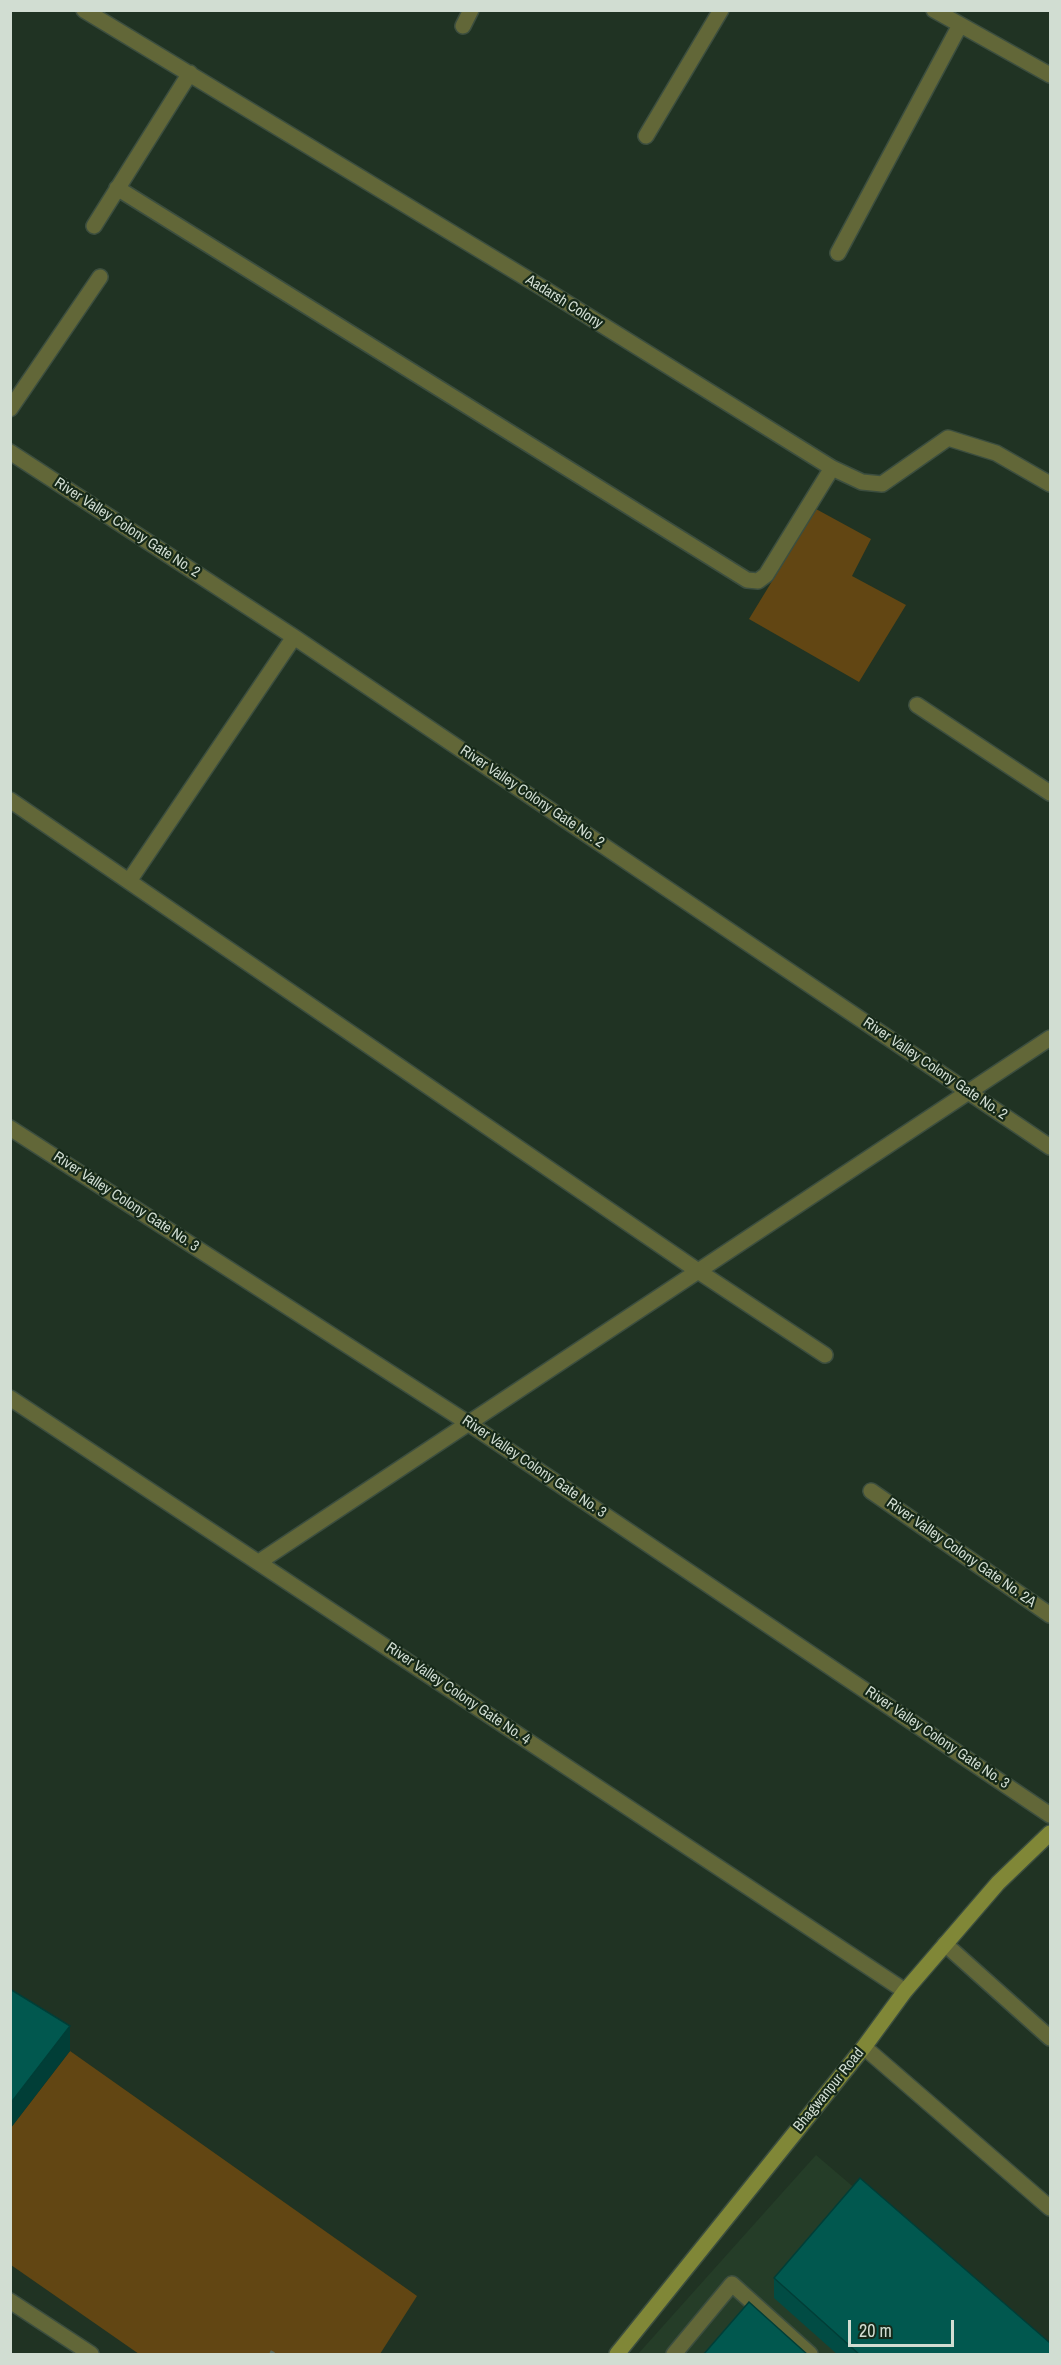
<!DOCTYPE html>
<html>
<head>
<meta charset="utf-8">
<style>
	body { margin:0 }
	#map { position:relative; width:1061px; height:2365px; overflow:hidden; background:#203323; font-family:"Archivo Narrow",sans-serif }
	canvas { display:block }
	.frame { position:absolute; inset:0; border:12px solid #d1ddd2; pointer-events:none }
	.scale { position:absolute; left:848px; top:2320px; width:106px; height:27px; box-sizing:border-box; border:3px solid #d1ddd2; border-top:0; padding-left:8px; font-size:18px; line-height:21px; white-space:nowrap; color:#d1ddd2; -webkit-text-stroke:4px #162919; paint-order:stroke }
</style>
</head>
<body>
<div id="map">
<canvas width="1061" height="2365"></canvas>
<div class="frame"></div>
<div class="scale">20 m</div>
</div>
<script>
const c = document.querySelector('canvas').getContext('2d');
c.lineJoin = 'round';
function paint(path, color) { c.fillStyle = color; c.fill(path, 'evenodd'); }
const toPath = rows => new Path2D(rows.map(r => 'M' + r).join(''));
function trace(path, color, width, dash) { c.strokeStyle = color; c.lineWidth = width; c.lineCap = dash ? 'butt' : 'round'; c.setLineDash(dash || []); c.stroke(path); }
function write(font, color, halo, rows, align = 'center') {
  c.font = font + ' "Archivo Narrow",sans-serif'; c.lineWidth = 4.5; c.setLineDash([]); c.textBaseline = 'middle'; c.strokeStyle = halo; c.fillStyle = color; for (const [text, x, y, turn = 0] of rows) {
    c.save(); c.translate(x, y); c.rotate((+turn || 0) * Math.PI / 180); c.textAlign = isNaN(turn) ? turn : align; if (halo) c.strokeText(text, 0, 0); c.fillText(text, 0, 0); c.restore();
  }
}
paint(toPath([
	[816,2155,1049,2354,638,2354]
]), '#253d28');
paint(toPath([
	[816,509,871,539,852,576,906,605,859,682,749,619],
	[70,2051,417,2296,380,2354,139,2354,11,2265,10,2129]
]), '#624613');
const lane = toPath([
	[674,2354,732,2284,810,2354]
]);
const street = toPath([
	[84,10,546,290,832,468,862,482,882,484,948,438,996,453,1050,484],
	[934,10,1050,75],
	[463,26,471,10],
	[646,136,721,10],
	[117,188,747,580,758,581,766,575,832,468],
	[94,226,190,73],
	[838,253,960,25],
	[10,409,100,277],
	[10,452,294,637,1050,1147],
	[917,705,1050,793],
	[10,800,698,1271,825,1355],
	[129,881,294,637],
	[10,1128,468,1423,1050,1815],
	[10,1398,905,1991],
	[871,1491,1050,1615],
	[259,1562,1050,1038],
	[945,1944,1050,2038],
	[864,2047,1050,2208],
	[10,2301,91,2354]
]);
const secondary = toPath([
	[617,2354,864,2047,905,1991,998,1883,1050,1833]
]);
trace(lane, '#3c4e3f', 18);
trace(street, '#3c4e3f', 18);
trace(secondary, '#3c4e3f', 18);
trace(toPath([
	[270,2352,274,2354]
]), '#58695b', 4, [4.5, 4.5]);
trace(lane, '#626738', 15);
trace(street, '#626738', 15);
trace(secondary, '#808737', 15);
paint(toPath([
	[774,2278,1050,2355,838,2355,774,2298]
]), '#014c44');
paint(toPath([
	[70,2026,70,2051,10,2129,10,2104]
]), '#013e37');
const building = toPath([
	[10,1989,70,2026,10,2104,10,1989],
	[860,2178,1050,2343,1050,2355,860,2355,774,2278,860,2178],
	[749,2302,808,2355,703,2355,749,2302]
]);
paint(building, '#01584f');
trace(building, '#013e37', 1.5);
write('15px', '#d1ddd2', '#162919', [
	["Aadarsh Colony",564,302,32],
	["River Valley Colony Gate No. 2",127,528,33],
	["River Valley Colony Gate No. 2",532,797,34],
	["River Valley Colony Gate No. 2",935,1069,34],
	["River Valley Colony Gate No. 3",126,1202,33],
	["River Valley Colony Gate No. 3",534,1467,34],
	["River Valley Colony Gate No. 2A",961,1553,35],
	["River Valley Colony Gate No. 4",458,1694,34],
	["River Valley Colony Gate No. 3",937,1738,34],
	["Bhagwanpur Road",829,2090,-51]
]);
</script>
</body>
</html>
